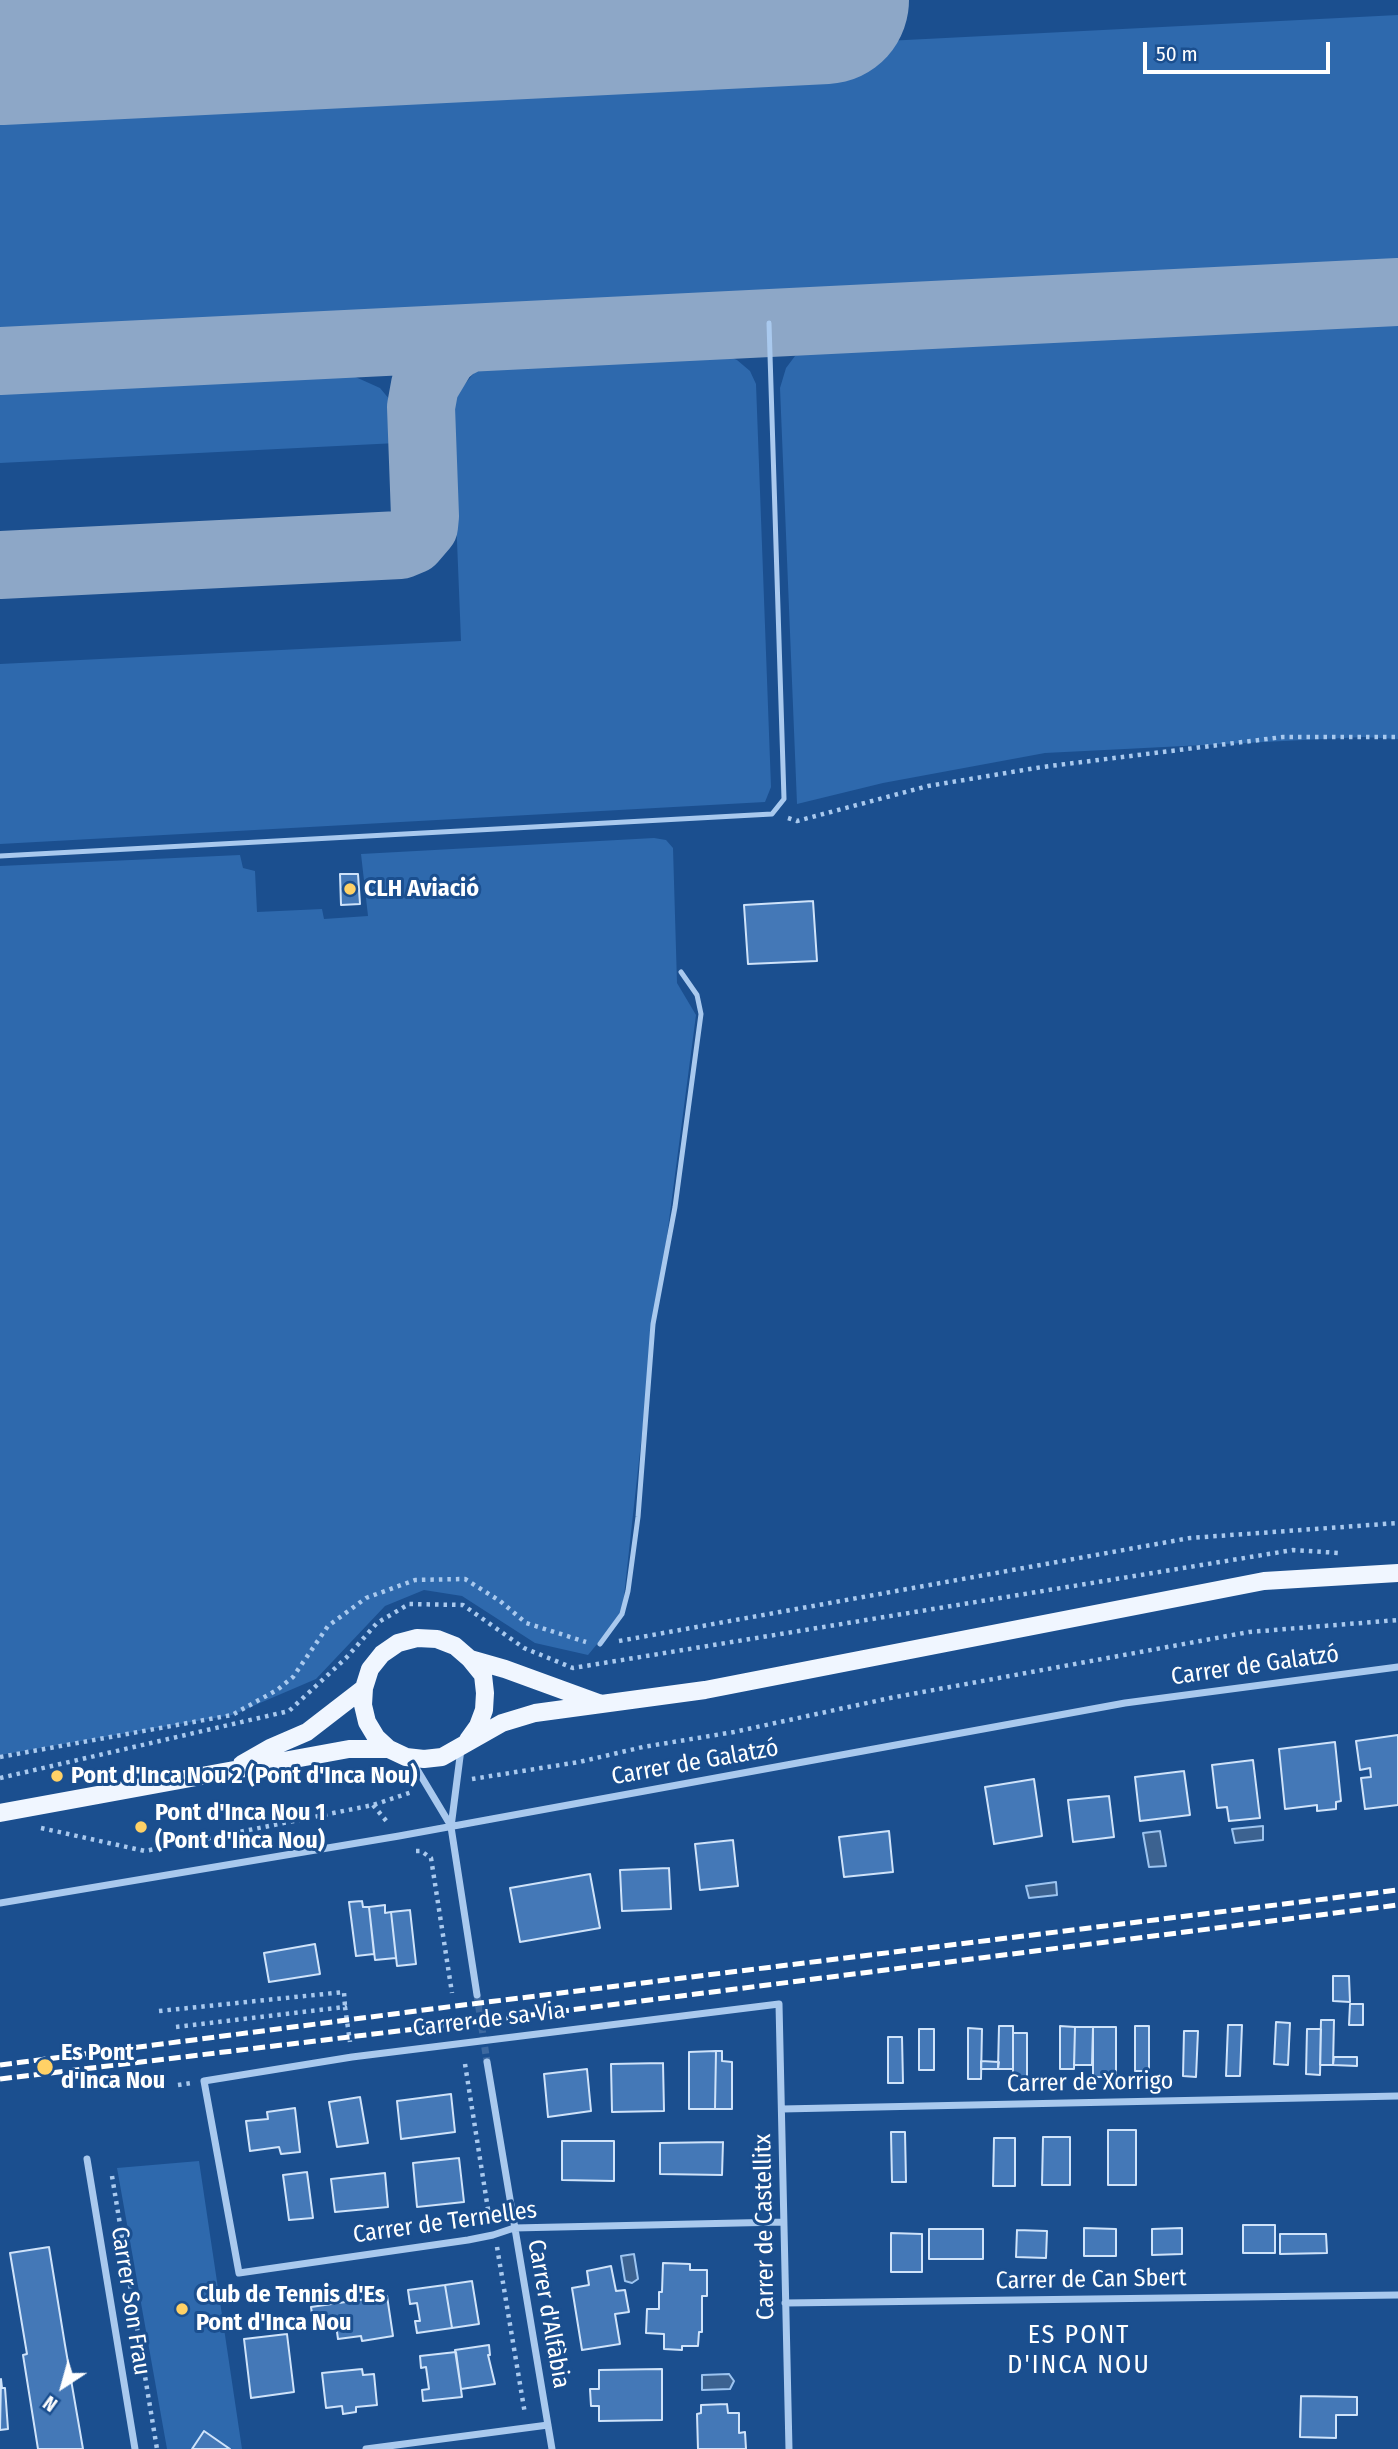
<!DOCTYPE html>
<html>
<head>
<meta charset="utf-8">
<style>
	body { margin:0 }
	#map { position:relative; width:1398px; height:2449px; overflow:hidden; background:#1b4f8f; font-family:"Fira Sans Condensed",sans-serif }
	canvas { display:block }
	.north { position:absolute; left:28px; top:2351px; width:70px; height:70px; -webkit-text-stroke:5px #1b4f8f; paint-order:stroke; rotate:216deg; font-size:19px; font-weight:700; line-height:28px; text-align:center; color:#fff }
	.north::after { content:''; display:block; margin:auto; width:24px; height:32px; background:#fff; clip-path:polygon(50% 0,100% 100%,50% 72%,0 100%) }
	.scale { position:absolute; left:1143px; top:42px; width:187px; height:32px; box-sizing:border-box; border:4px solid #fff; border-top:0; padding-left:9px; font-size:21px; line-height:24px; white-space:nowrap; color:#fff; -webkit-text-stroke:5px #1b4f8f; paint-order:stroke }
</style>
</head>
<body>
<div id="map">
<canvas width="1398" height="2449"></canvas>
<div class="north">N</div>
<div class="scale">50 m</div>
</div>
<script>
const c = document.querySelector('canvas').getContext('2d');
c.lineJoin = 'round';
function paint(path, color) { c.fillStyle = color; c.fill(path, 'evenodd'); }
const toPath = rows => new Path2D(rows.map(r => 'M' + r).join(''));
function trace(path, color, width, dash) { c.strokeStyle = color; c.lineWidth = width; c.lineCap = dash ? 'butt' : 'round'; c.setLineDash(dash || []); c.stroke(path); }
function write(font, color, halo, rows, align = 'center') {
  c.font = font + ' "Fira Sans Condensed",sans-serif'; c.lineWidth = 6; c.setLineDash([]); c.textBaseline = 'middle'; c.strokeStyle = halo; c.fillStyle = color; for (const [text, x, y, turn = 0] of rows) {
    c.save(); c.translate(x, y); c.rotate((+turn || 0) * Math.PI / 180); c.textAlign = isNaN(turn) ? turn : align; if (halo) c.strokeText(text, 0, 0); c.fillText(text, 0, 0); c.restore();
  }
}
paint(toPath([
	[1398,15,1398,274,0,345,0,86],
	[1398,317,1398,739,1363,737,1045,753,883,783,797,804,780,388,786,368,795,356,818,345],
	[716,351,737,360,750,371,756,384,771,787,765,802,0,844,0,664,461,641,452,416,456,395,474,373,491,362],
	[340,370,380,388,390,400,396,416,397,443,0,463,0,387],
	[654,838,666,840,673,848,677,983,696,1015,647,1388,622,1614,588,1655,535,1643,462,1596,424,1590,385,1606,316,1679,232,1715,0,1755,0,866,240,855,243,868,255,871,257,912,322,909,324,919,368,916,361,854],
	[199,2161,242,2449,167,2449,117,2168]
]), '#2e69ad');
const water = toPath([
	[1263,1826,1263,1840,1235,1843,1232,1829,1263,1826],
	[1160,1831,1166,1866,1149,1867,1143,1833,1160,1831],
	[1056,1882,1057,1895,1029,1898,1026,1886,1056,1882],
	[634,2254,638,2279,632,2283,625,2281,621,2256,634,2254],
	[729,2374,734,2381,730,2389,702,2390,702,2375,729,2374]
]);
paint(water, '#3c6290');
trace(water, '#9cc4f0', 2);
trace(toPath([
	[0,361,1398,292],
	[0,565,400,545,412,540,424,526,425,516,421,407,425,385,443,355,455,345,469,338]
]), '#8da7c7', 68);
trace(toPath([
	[0,41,825,0]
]), '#8da7c7', 168);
const building = toPath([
	[340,874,358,874,360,904,341,905,340,874],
	[813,901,817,961,748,964,744,905,813,901],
	[1398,1735,1398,1805,1365,1809,1361,1778,1371,1777,1370,1768,1360,1770,1356,1741,1398,1735],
	[1335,1742,1341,1801,1336,1802,1336,1809,1317,1811,1317,1805,1285,1809,1279,1749,1335,1742],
	[1253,1760,1260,1818,1229,1821,1227,1807,1217,1808,1212,1765,1253,1760],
	[1184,1771,1190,1815,1140,1821,1135,1777,1184,1771],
	[1034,1779,1042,1836,994,1844,985,1787,1034,1779],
	[1109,1796,1114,1837,1073,1842,1068,1800,1109,1796],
	[889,1831,893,1872,844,1877,839,1837,889,1831],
	[733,1840,738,1886,700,1890,695,1844,733,1840],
	[669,1868,671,1909,622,1911,620,1870,669,1868],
	[590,1874,600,1928,520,1942,510,1888,590,1874],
	[362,1901,363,1907,369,1907,374,1954,356,1956,349,1902,362,1901],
	[385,1905,385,1913,391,1912,396,1958,375,1960,369,1907,385,1905],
	[410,1910,416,1964,397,1966,391,1912,410,1910],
	[315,1944,320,1974,269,1982,264,1953,315,1944],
	[1333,1976,1349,1976,1350,2002,1333,2001,1333,1976],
	[1350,2004,1363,2004,1363,2025,1349,2025,1350,2004],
	[1321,2020,1334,2020,1333,2065,1320,2065,1321,2020],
	[1276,2022,1290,2023,1288,2065,1274,2064,1276,2022],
	[1228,2025,1242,2025,1240,2076,1226,2076,1228,2025],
	[999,2026,1013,2026,1013,2069,998,2069,999,2026],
	[1060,2026,1075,2027,1074,2069,1060,2069,1060,2026],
	[1135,2026,1149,2026,1149,2071,1135,2071,1135,2026],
	[1075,2027,1093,2027,1092,2065,1074,2065,1075,2027],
	[1093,2027,1116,2027,1116,2077,1093,2077,1093,2027],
	[968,2028,982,2029,981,2079,968,2079,968,2028],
	[919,2029,934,2029,934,2070,919,2070,919,2029],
	[1307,2029,1321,2029,1320,2075,1306,2074,1307,2029],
	[1184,2031,1198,2031,1196,2077,1183,2076,1184,2031],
	[1013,2033,1027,2033,1027,2078,1013,2078,1013,2033],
	[888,2037,902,2037,903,2083,888,2083,888,2037],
	[716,2051,715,2109,689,2109,689,2052,716,2051],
	[716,2051,722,2051,722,2061,732,2062,732,2109,715,2109,716,2051],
	[1334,2057,1357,2057,1357,2066,1333,2065,1334,2057],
	[981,2061,999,2062,998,2069,981,2069,981,2061],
	[663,2063,664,2111,612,2112,611,2064,663,2063],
	[587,2069,591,2111,548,2117,544,2074,587,2069],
	[451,2094,455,2132,401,2139,397,2101,451,2094],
	[360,2097,368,2143,337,2147,329,2102,360,2097],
	[295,2108,300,2152,281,2154,279,2147,250,2151,246,2121,268,2119,267,2112,295,2108],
	[1108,2130,1136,2130,1136,2185,1108,2185,1108,2130],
	[891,2132,905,2132,906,2182,892,2182,891,2132],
	[1043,2137,1070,2137,1070,2185,1042,2185,1043,2137],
	[994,2138,1015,2138,1015,2186,993,2186,994,2138],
	[562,2141,614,2141,614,2181,562,2180,562,2141],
	[723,2142,722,2175,660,2174,660,2143,723,2142],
	[459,2158,464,2202,417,2207,413,2163,459,2158],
	[307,2172,313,2218,289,2220,283,2175,307,2172],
	[385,2173,388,2207,335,2212,331,2179,385,2173],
	[1243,2225,1275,2225,1275,2253,1243,2253,1243,2225],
	[1084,2228,1116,2229,1116,2256,1084,2256,1084,2228],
	[1182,2228,1182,2254,1152,2255,1152,2229,1182,2228],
	[929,2229,983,2229,983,2259,929,2259,929,2229],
	[1017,2230,1047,2231,1046,2258,1016,2257,1017,2230],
	[891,2233,922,2234,922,2272,891,2272,891,2233],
	[1280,2234,1326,2234,1327,2253,1280,2254,1280,2234],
	[49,2247,65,2345,83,2449,38,2449,23,2355,27,2354,10,2253,49,2247],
	[663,2263,690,2264,690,2270,707,2270,707,2296,702,2296,702,2332,699,2332,698,2346,682,2346,682,2350,664,2349,664,2334,646,2333,647,2309,659,2309,659,2292,662,2292,663,2263],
	[611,2266,616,2291,625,2290,629,2312,615,2314,620,2344,582,2350,572,2288,589,2285,587,2271,611,2266],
	[472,2281,479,2324,452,2328,445,2285,472,2281],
	[445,2285,452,2328,417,2333,415,2321,420,2321,417,2303,410,2304,408,2290,445,2285],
	[387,2296,393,2336,362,2341,361,2336,338,2339,336,2325,314,2328,311,2307,387,2296],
	[287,2334,294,2392,251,2398,244,2339,287,2334],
	[489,2345,490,2355,488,2355,495,2384,461,2389,455,2350,489,2345],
	[456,2352,462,2397,423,2401,422,2390,429,2389,426,2367,421,2368,420,2356,456,2352],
	[362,2369,363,2375,374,2374,377,2405,356,2407,356,2412,343,2414,342,2406,326,2408,322,2373,362,2369],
	[662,2369,662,2420,599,2421,599,2406,591,2406,590,2389,599,2389,599,2370,662,2369],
	[1,2379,2,2388,5,2388,8,2429,0,2430,1,2379],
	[1301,2396,1357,2397,1357,2415,1336,2415,1336,2438,1300,2437,1301,2396],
	[727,2404,728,2413,739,2413,739,2433,745,2432,746,2449,698,2449,697,2414,701,2413,701,2405,727,2404],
	[204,2431,230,2449,192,2449,204,2431]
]);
paint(building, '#4478b7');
trace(building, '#cfe3fa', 2);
trace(toPath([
	[477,1995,487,2062]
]), '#3d69a0', 7, [7, 3.5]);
trace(toPath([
	[788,818,797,821,928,786,1042,767,1283,737,1398,737],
	[619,1641,1190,1538,1398,1523],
	[0,1757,232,1715,277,1690,293,1677,328,1626,366,1598,415,1580,465,1579,500,1601,526,1623,586,1642],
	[0,1778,289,1711,346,1658,377,1623,409,1604,463,1605,524,1648,573,1668,1293,1550,1339,1553],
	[472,1779,579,1762,643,1747,734,1732,890,1698,1249,1632,1398,1620],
	[373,1805,388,1823],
	[41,1828,145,1851,373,1805,412,1792],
	[416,1851,421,1851,431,1858,452,1993],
	[159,2011,344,1992,345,2007],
	[176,2027,345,2007,350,2042],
	[465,2064,490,2222],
	[178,2085,191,2083],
	[112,2176,157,2449],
	[497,2247,525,2414]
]), '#a9c9ee', 4.5, [3.5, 5]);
trace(toPath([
	[0,856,772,814,784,799,769,323],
	[600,1644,622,1614,628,1591,638,1517,653,1324,675,1207,701,1014,697,995,681,972]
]), '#a9c9ee', 5);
trace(toPath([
	[461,1749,451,1827,477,1995],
	[412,1761,451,1826],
	[0,1903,399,1836,1125,1703,1398,1667],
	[487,2062,552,2449],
	[782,2109,1398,2096],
	[87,2159,135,2449],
	[783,2222,514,2228,493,2235,468,2240,239,2273,204,2081,352,2057,779,2004,789,2449],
	[785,2303,1398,2295],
	[366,2449,548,2425]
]), '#a9c9ee', 7);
trace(toPath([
	[470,1659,505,1669,601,1704],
	[468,1740,478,1726,484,1710,485,1693,483,1675,470,1659,455,1646,437,1639,417,1638,398,1643,382,1654,370,1669,364,1688,363,1705,367,1722,376,1737,389,1749,406,1757,424,1759,442,1757,502,1723,535,1713,705,1690,1264,1581,1398,1573],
	[242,1764,270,1748,307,1732,364,1688],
	[0,1813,349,1749,389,1749]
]), '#f0f6ff', 18);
trace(toPath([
	[0,2065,455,2006,1398,1890],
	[0,2079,515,2017,1398,1905]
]), '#fff', 5, [12, 5]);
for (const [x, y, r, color] of [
	[350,889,7,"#ffd166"],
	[57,1776,7,"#ffd166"],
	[141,1827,7,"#ffd166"],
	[45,2067,9,"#ffd166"],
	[182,2309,7,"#ffd166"]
]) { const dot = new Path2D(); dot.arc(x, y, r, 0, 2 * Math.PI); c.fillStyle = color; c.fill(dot); trace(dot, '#1b4f8f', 2.5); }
write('bold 24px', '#fff', '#1b4f8f', [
	["CLH Aviació",364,889],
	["Pont d'Inca Nou 2 (Pont d'Inca Nou)",71,1776],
	["Pont d'Inca Nou 1",155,1813],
	["(Pont d'Inca Nou)",155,1841],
	["Es Pont",61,2053],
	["d'Inca Nou",61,2081],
	["Club de Tennis d'Es",196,2295],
	["Pont d'Inca Nou",196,2323]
], 'left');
write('24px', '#fff', '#1b4f8f', [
	["Carrer de Galatzó",1255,1666,-8],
	["Carrer de Galatzó",695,1763,-10],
	["Carrer de sa Via",489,2020,-7],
	["Carrer de Xorrigo",1090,2083,-1],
	["Carrer de Ternelles",445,2223,-8],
	["Carrer de Castellitx",765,2227,-91],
	["Carrer de Can Sbert",1091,2280,-1],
	["Carrer Son Frau",130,2301,81],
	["Carrer d'Alfàbia",548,2314,80]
]);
c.letterSpacing = '2px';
write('26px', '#fff', '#1b4f8f', [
	["ES PONT",1079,2336],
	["D'INCA NOU",1079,2366]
]);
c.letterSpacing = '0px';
</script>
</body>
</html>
